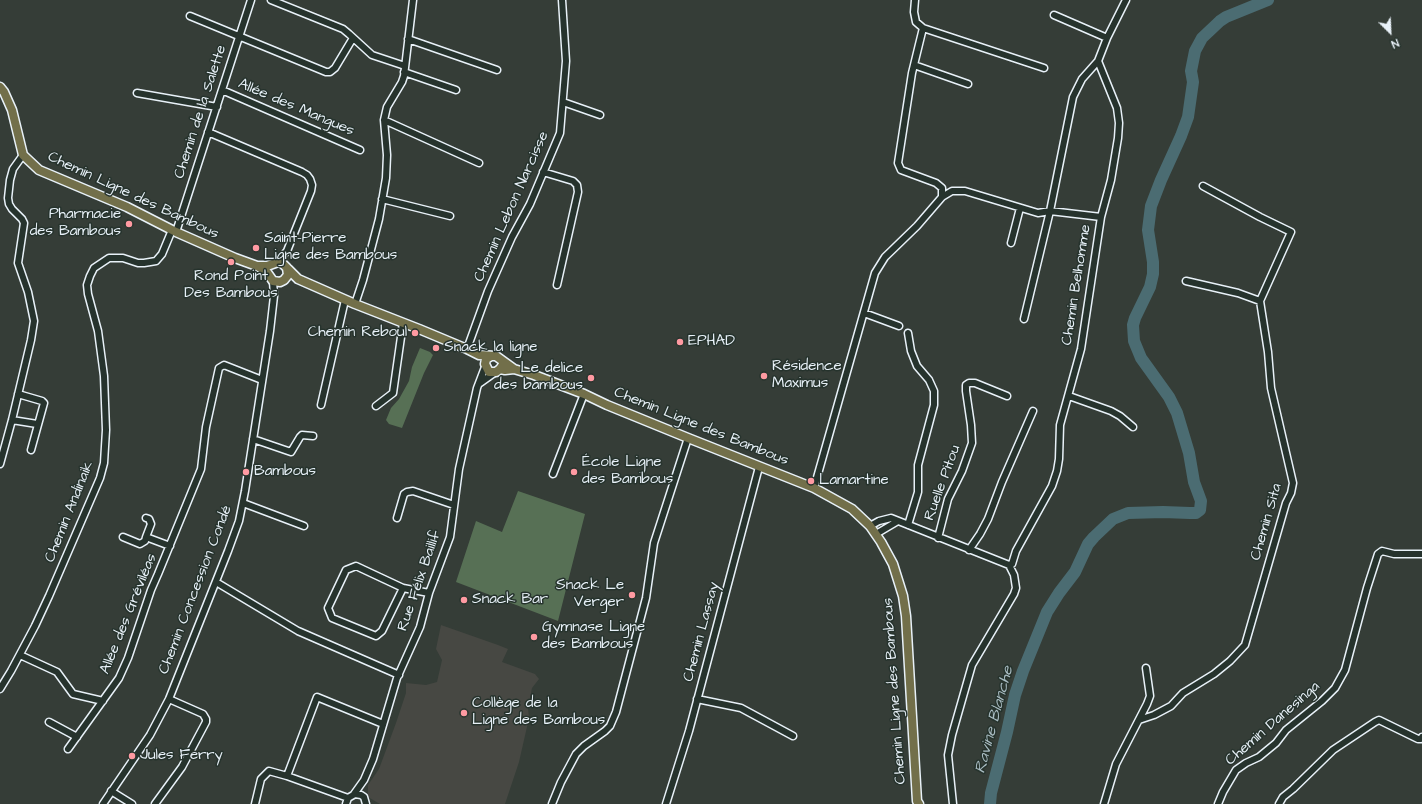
<!DOCTYPE html>
<html>
<head>
<meta charset="utf-8">
<style>
	body { margin:0 }
	#map { position:relative; width:1422px; height:804px; overflow:hidden; background:#353d37; font-family:"Architects Daughter",sans-serif }
	canvas { display:block }
	.north { position:absolute; left:1370px; top:12px; width:40px; height:40px; -webkit-text-stroke:3px #26332d; paint-order:stroke; rotate:156deg; font-size:11px; font-weight:700; line-height:16px; text-align:center; color:#e8f1f8 }
	.north::after { content:''; display:block; margin:auto; width:14px; height:18px; background:#e8f1f8; clip-path:polygon(50% 0,100% 100%,50% 72%,0 100%) }
</style>
</head>
<body>
<div id="map">
<canvas width="1422" height="804"></canvas>
<div class="north">N</div>
</div>
<script>
const c = document.querySelector('canvas').getContext('2d');
c.lineJoin = 'round';
function paint(path, color) { c.fillStyle = color; c.fill(path, 'evenodd'); }
const toPath = rows => new Path2D(rows.map(r => 'M' + r).join(''));
function trace(path, color, width, dash) { c.strokeStyle = color; c.lineWidth = width; c.lineCap = dash ? 'butt' : 'round'; c.setLineDash(dash || []); c.stroke(path); }
function write(font, color, halo, rows, align = 'center') {
  c.font = font + ' "Architects Daughter",sans-serif'; c.lineWidth = 3; c.setLineDash([]); c.textBaseline = 'middle'; c.strokeStyle = halo; c.fillStyle = color; for (const [text, x, y, turn = 0] of rows) {
    c.save(); c.translate(x, y); c.rotate((+turn || 0) * Math.PI / 180); c.textAlign = isNaN(turn) ? turn : align; if (halo) c.strokeText(text, 0, 0); c.fillText(text, 0, 0); c.restore();
  }
}
paint(toPath([
	[441,625,498,645,508,649,502,662,535,674,539,679,532,688,528,708,529,718,519,762,505,804,380,804,368,797,368,785,379,769,396,723,406,693,406,683,426,685,437,682,442,660,436,649]
]), '#474843');
paint(toPath([
	[420,348,430,352,433,355,424,373,402,428,389,424,386,420,391,408,399,399,409,381,412,367],
	[518,491,585,514,558,621,456,582,476,521,502,532]
]), '#577055');
trace(toPath([
	[990,804,991,793,1007,732,1015,695,1023,671,1047,612,1059,593,1075,572,1088,544,1094,537,1113,519,1128,513,1163,512,1190,513,1196,513,1200,510,1201,501,1194,482,1189,453,1177,413,1169,397,1141,358,1134,341,1133,325,1135,318,1150,287,1153,274,1153,262,1148,230,1151,206,1161,180,1181,136,1188,117,1193,82,1191,71,1195,51,1202,38,1220,21,1226,17,1268,0]
]), '#4b6c72', 12);
const minor = toPath([
	[271,0,343,29,349,34,372,55,405,66],
	[915,0,914,12,916,22,923,28,912,73,898,163,901,170,936,183,942,188,942,197],
	[1054,15,1107,38],
	[190,16,326,72,330,72,335,68,353,38],
	[923,28,1044,68],
	[408,39,497,70],
	[914,65,968,84],
	[404,72,456,90],
	[222,90,360,150],
	[137,93,217,107],
	[563,102,600,115],
	[384,120,479,163],
	[208,132,302,172,307,175,310,179,312,185,311,191,287,251,276,263],
	[543,172,573,181,577,185,578,192,557,285],
	[382,199,450,216],
	[176,232,251,0],
	[1011,243,1020,208],
	[1186,281,1238,293,1260,301],
	[355,304,363,280,379,219,386,178,387,155,384,120,387,107,402,82,404,76,413,0],
	[864,313,899,326],
	[1024,319,1050,211,1073,97,1082,79,1098,61],
	[908,333,911,351,917,366,929,380,934,391,934,405,918,465,918,492,908,525],
	[467,349,488,291,512,237,530,204,560,133,566,61,562,0],
	[480,383,494,373],
	[18,394,42,401,44,403,31,450],
	[1069,396,1111,411,1120,416,1133,427],
	[321,405,345,300],
	[376,406,393,393,403,323],
	[12,420,37,424],
	[253,439,291,452,300,437,302,435,313,436],
	[0,464,12,420,31,340,34,321,28,292,18,263,24,223,22,219,12,209,9,204,8,198,10,180,13,169,23,155],
	[553,474,584,394],
	[814,488,875,273,885,257,917,226,942,197,952,191,965,191,1038,213,1050,211,1101,217],
	[243,503,304,526],
	[146,518,149,519,151,524,146,537,170,546],
	[397,518,404,494,407,492,413,491,454,505],
	[870,526,879,521,891,518,1009,565,1012,564,1016,551,1052,486,1057,471,1059,459,1060,425,1081,349,1101,217,1111,180,1118,138,1119,123,1117,108,1098,61,1107,38,1126,0],
	[876,534,898,521],
	[123,537,140,544,145,541,146,537],
	[938,538,948,499,962,471,972,443,971,425,966,391,966,385,969,383,975,383,1007,396],
	[969,550,980,534,988,519,1002,482,1033,411],
	[216,582,298,631,399,675],
	[403,588,382,631,376,636,332,618,328,608,346,570,356,566,403,588,429,593],
	[20,655,57,672,73,694,103,701],
	[0,689,11,671,35,626,49,596,100,478,104,463,106,430,104,376,98,331,88,294,87,285,90,276,94,268,109,258,123,258,138,263,144,263,156,261,162,254,172,230],
	[697,699,741,708,793,736],
	[1139,720,1154,715,1171,706,1183,693,1214,674,1230,661,1245,645,1286,503,1291,493,1293,483,1271,388,1268,352,1260,301,1291,232,1260,217,1203,186],
	[49,722,77,737],
	[68,749,119,678,128,658,151,590,158,574,201,469,206,427,219,368,224,365,262,380],
	[287,776,317,697,383,724],
	[111,791,132,804],
	[354,794,364,780,373,759,397,678,420,627,429,593,450,537,459,469,477,388,485,367],
	[103,804,150,735,169,699,228,551,239,521,245,491,270,331,274,296,273,281],
	[155,804,182,767,206,722,206,719,203,714,169,699],
	[255,804,261,779,269,771,287,776,348,798],
	[346,804,348,798,355,794,361,795,364,797,366,804],
	[552,804,561,782,576,754,584,746,605,731,610,726,616,712,646,598,654,543,688,438],
	[666,804,689,731,759,467],
	[953,804,948,755,952,735,972,665,1014,594,1016,588,1014,575,1009,565],
	[1104,804,1116,764,1147,704,1150,696,1146,668],
	[1218,804,1223,792,1236,770,1246,763,1259,757,1276,743,1286,730,1322,701,1335,688,1345,670,1367,588,1378,554,1382,551,1394,554,1422,554],
	[1279,804,1283,797,1293,789,1333,750,1375,722,1379,720,1418,739,1421,739,1422,737]
]);
const major = toPath([
	[0,87,4,92,12,110,23,155,39,170,127,207,176,232,235,258,257,266,266,271,273,281,280,282,284,280,288,275,287,268,282,263,278,262,267,266,257,266],
	[288,269,298,279,355,304,419,329,467,349,479,355,496,356,514,369],
	[491,356,486,359,485,364,489,372,496,372,500,369,502,366],
	[500,369,505,370,514,369,534,375,584,394,607,405,688,438,814,488,852,509,870,526,881,542,893,564,903,596,906,616,917,801,919,804]
]);
trace(minor, '#e8f1f8', 9);
trace(major, '#e8f1f8', 11);
trace(minor, '#26332d', 6);
trace(major, '#726f4a', 8);
for (const [x, y, r, color] of [
	[129,224,4,"#ff9aa2"],
	[256,248,4,"#ff9aa2"],
	[231,262,4,"#ff9aa2"],
	[415,333,4,"#ff9aa2"],
	[680,342,4,"#ff9aa2"],
	[436,348,4,"#ff9aa2"],
	[764,376,4,"#ff9aa2"],
	[591,378,4,"#ff9aa2"],
	[246,472,4,"#ff9aa2"],
	[574,472,4,"#ff9aa2"],
	[811,481,4,"#ff9aa2"],
	[632,595,4,"#ff9aa2"],
	[464,600,4,"#ff9aa2"],
	[534,637,4,"#ff9aa2"],
	[464,713,4,"#ff9aa2"],
	[132,756,4,"#ff9aa2"]
]) { const dot = new Path2D(); dot.arc(x, y, r, 0, 2 * Math.PI); c.fillStyle = color; c.fill(dot); trace(dot, '#26332d', 1.5); }
write('15px', '#e8f1f8', '#26332d', [
	["Allée des Mangues",296,108,23],
	["Chemin de la Salette",201,112,-72],
	["Chemin Ligne des Bambous",133,196,25],
	["Chemin Lebon Narcisse",512,207,-66],
	["Chemin Belhomme",1077,285,-81],
	["Chemin Ligne des Bambous",701,427,22],
	["Ruelle Pitou",943,483,-70],
	["Chemin Andinaik",70,512,-68],
	["Chemin Sita",1267,522,-74],
	["Rue Félix Baillif",420,581,-71],
	["Chemin Concession Condé",196,590,-69],
	["Allée des Gréviléas",129,614,-68],
	["Chemin Lassay",702,632,-75],
	["Chemin Ligne des Bambous",895,691,-94],
	["Chemin Danesinga",1273,724,-41]
]);
write('15px', '#e8f1f8', '#26332d', [
	["Pharmacie",121,215,"right"],
	["des Bambous",121,232,"right"],
	["Saint-Pierre",264,239],
	["Ligne des Bambous",264,256],
	["Rond Point",231,277,"center"],
	["Des Bambous",231,294,"center"],
	["Chemin Reboul",407,333,"right"],
	["EPHAD",688,342],
	["Snack la ligne",444,348],
	["Résidence",772,367],
	["Maximus",772,384],
	["Le delice",583,369,"right"],
	["des bambous",583,386,"right"],
	["École Ligne",582,463],
	["des Bambous",582,480],
	["Bambous",254,472],
	["Lamartine",819,481],
	["Snack Le",624,586,"right"],
	["Verger",624,603,"right"],
	["Snack Bar",472,600],
	["Gymnase Ligne",542,628],
	["des Bambous",542,645],
	["Collège de la",472,704],
	["Ligne des Bambous",472,721],
	["Jules Ferry",140,756]
], 'left');
write('italic 16px', '#a9bcc2', '#26332d', [
	["Ravine Blanche",995,720,-75]
]);
</script>
</body>
</html>
